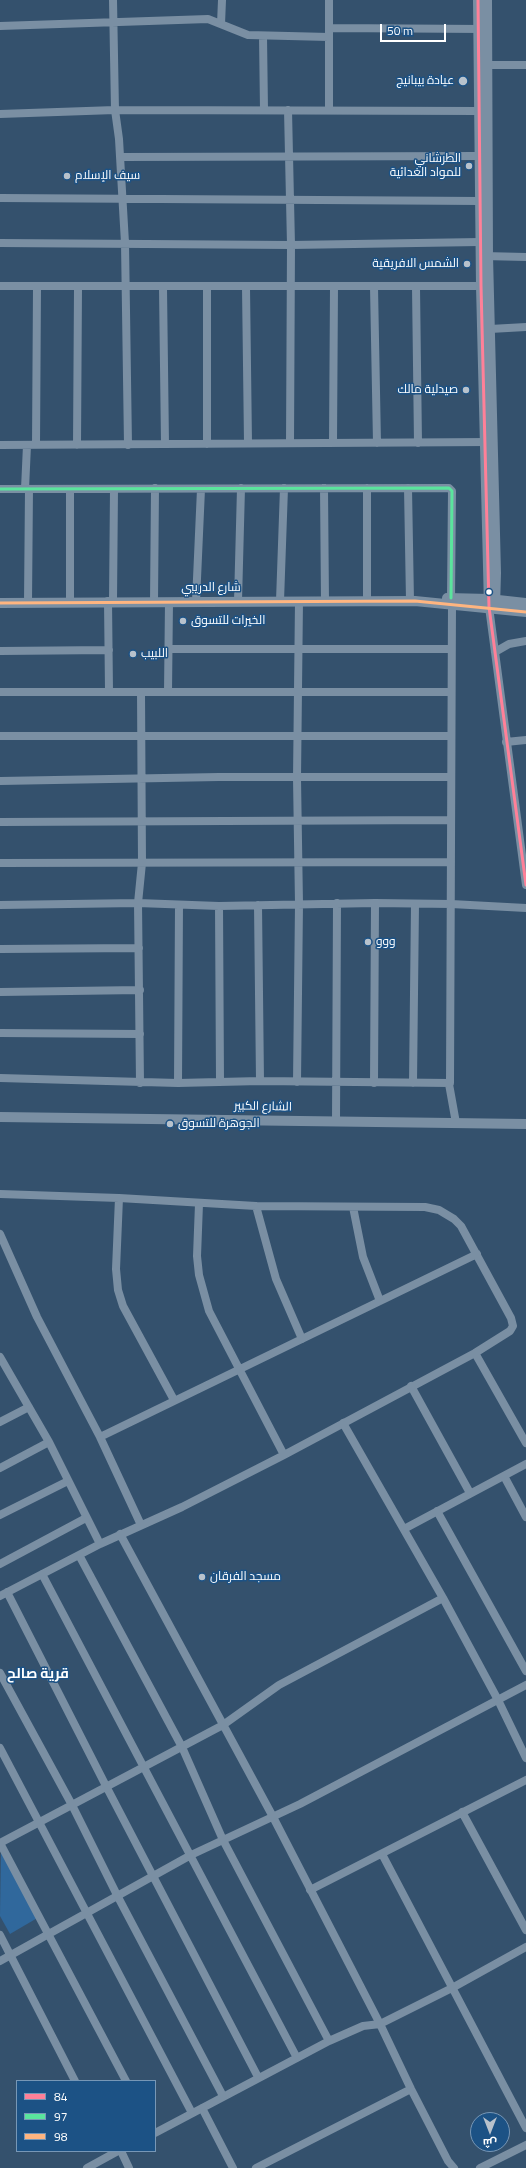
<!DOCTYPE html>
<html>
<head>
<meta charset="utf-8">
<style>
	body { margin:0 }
	#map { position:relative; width:526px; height:2168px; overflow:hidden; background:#34516d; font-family:"Titillium Web",Cairo,sans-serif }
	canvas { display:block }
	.legend { position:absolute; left:16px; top:2080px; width:140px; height:72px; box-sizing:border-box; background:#1c5285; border:1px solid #7797b6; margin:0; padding:5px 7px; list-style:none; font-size:12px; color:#fff }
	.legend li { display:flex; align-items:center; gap:8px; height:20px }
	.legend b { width:20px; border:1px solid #7797b6 }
	.north { position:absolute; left:470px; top:2112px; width:40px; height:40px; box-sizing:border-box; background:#1c5285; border:1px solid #7797b6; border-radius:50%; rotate:180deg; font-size:11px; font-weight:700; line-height:16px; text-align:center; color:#fff }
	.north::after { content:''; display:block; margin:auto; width:14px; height:18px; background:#b8c2cc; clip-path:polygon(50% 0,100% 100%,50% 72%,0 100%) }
	.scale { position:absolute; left:380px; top:24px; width:66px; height:18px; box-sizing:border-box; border:2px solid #fff; border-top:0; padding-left:5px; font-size:12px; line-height:14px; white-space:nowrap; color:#fff; -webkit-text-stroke:3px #1c5285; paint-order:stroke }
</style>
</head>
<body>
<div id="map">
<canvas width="526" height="2168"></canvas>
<ul class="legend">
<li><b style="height:5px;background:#ff8098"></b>84</li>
<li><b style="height:5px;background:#5ae49d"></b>97</li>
<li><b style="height:5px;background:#ffb580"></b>98</li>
</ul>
<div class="north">ش</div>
<div class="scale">50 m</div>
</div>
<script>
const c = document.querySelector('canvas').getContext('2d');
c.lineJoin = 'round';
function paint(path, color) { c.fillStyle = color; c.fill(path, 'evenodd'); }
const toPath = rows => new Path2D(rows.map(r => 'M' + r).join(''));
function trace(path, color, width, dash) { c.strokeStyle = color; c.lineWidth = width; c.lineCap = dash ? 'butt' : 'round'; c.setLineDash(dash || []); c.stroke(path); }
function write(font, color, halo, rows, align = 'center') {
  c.font = font + ' "Titillium Web",Cairo,sans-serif'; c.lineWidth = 3; c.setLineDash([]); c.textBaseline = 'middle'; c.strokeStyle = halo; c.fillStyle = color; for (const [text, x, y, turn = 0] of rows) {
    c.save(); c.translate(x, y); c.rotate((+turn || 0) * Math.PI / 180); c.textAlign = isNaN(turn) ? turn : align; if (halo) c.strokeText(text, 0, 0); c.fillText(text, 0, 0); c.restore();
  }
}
paint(toPath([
	[1,1851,39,1917,10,1934,0,1916]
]), '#30689c');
trace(toPath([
	[113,0,115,110,119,139,125,243,128,445],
	[221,24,222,0],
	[0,26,208,19,248,35,329,37],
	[329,28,484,29],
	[263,36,264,110],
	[487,65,526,65],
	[288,110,291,245,290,443],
	[329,110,329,0],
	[0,114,115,110,479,111],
	[121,157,479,156],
	[0,198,480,201],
	[0,243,291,245,480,242],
	[483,256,526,257],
	[0,286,481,286],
	[246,287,248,443],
	[374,287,377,443],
	[416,287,418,443],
	[163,288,165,444],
	[207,288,207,444],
	[490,329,526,327],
	[333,443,334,287],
	[0,445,489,442],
	[36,445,37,287],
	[77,445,78,288],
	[324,488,325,602],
	[408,488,410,601],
	[0,489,449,488,452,491,451,598],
	[25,489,27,445],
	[70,601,70,489],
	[108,601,109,691],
	[113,601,114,489],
	[196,601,201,489],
	[238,601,241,488],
	[280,601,284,488],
	[28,602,29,489],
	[154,602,155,488],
	[367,602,367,488],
	[489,607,526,885],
	[168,649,451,649],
	[0,651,109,650],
	[495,652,509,644,526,641],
	[0,692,451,692],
	[168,692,169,602],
	[0,736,451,736],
	[506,742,526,740],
	[0,781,219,777,451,777],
	[0,822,451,820],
	[0,863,451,862],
	[0,905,138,903,219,906,375,903,451,904,526,908],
	[258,905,260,1081],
	[219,906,220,1081],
	[0,949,139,948],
	[0,992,140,990],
	[0,1033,140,1034],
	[0,1078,178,1083,260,1081,450,1083,452,605],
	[297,1082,299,904,297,778,299,601],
	[140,1083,138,903,142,863,141,692],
	[178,1083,179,905],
	[374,1083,375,903],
	[413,1083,415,904],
	[449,1084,456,1123],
	[336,1121,337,903],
	[0,1194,119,1198,256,1206,425,1207,439,1210,454,1219,461,1226,511,1318,513,1326,510,1331,475,1353,284,1455,182,1507,100,1544,0,1596],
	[119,1198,116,1269,118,1290,123,1306,174,1400],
	[199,1204,197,1256,199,1275,209,1311,284,1455],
	[256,1206,276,1279,302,1339],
	[353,1207,363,1257,380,1301],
	[0,1234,37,1317,100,1437,141,1525],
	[475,1353,526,1443],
	[0,1357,49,1442,100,1544],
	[411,1386,470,1493],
	[0,1422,29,1407],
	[343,1423,443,1598,498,1700,526,1758],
	[100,1437,477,1254],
	[0,1468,49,1442],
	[504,1476,526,1517],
	[437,1511,526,1671],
	[0,1515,68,1481],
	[404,1529,526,1464],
	[120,1534,272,1815,380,2024,411,2089,448,2161,454,2168],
	[79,1555,182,1747,223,1840,329,2041],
	[0,1564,86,1518],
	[42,1574,297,2058],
	[7,1592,106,1786,258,2077],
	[0,1673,72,1805,118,1897,223,2096],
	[0,1748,192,2113],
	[462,1812,526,1930],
	[0,1843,223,1725,279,1685,443,1598],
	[0,1843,126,2081],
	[382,1854,526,2128],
	[310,1890,526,1780],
	[0,1935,75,2081],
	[0,1961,191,1855,300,1804,526,1685],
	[202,2108,233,2168],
	[155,2133,329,2041,363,2026,380,2024,452,1988,526,1947],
	[121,2151,129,2168],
	[87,2168,118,2151],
	[256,2168,411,2089],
	[480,2168,526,2145]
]), '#7a8fa3', 8);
trace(toPath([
	[478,0,481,286,489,607],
	[487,0,488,256,496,573,495,607],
	[447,598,489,599,526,603],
	[0,603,415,601,526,612],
	[0,1117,526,1124]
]), '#7a8fa3', 10);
trace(toPath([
	[478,0,481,286,489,607,526,885]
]), '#ff8098', 3);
trace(toPath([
	[0,489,449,488,452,491,451,598]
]), '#5ae49d', 3);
trace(toPath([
	[0,603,415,601,526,612]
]), '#ffb580', 3);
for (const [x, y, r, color] of [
	[463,81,5,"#b8c2cc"],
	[469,166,4,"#b8c2cc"],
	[67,176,4,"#b8c2cc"],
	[467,264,4,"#b8c2cc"],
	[466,390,4,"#b8c2cc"],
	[489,592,3.5,"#fff"],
	[183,621,4,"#b8c2cc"],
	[133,654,4,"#b8c2cc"],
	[368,942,4,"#b8c2cc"],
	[170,1124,4,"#b8c2cc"],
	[202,1577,4,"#b8c2cc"]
]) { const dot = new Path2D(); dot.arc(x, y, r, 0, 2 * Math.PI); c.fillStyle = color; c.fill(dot); trace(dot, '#1c5285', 1.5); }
write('12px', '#fff', '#1c5285', [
	["عيادة بيبانيج",454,81,"right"],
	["الطرشاني",461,159,"right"],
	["للمواد الغدائية",461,173,"right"],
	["سيف الإسلام",75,176],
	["الشمس الافريقية",459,264,"right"],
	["صيدلية مالك",458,390,"right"],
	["الخيرات للتسوق",191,621],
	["اللبيب",141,654],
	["ووو",376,942],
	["الجوهرة للتسوق",178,1124],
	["مسجد الفرقان",210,1577]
], 'left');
write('12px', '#fff', '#1c5285', [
	["شارع الدريبي",211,588],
	["الشارع الكبير",263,1107,1]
]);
write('bold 14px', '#fff', '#1c5285', [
	["قرية صالح",38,1675]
]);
</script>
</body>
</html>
